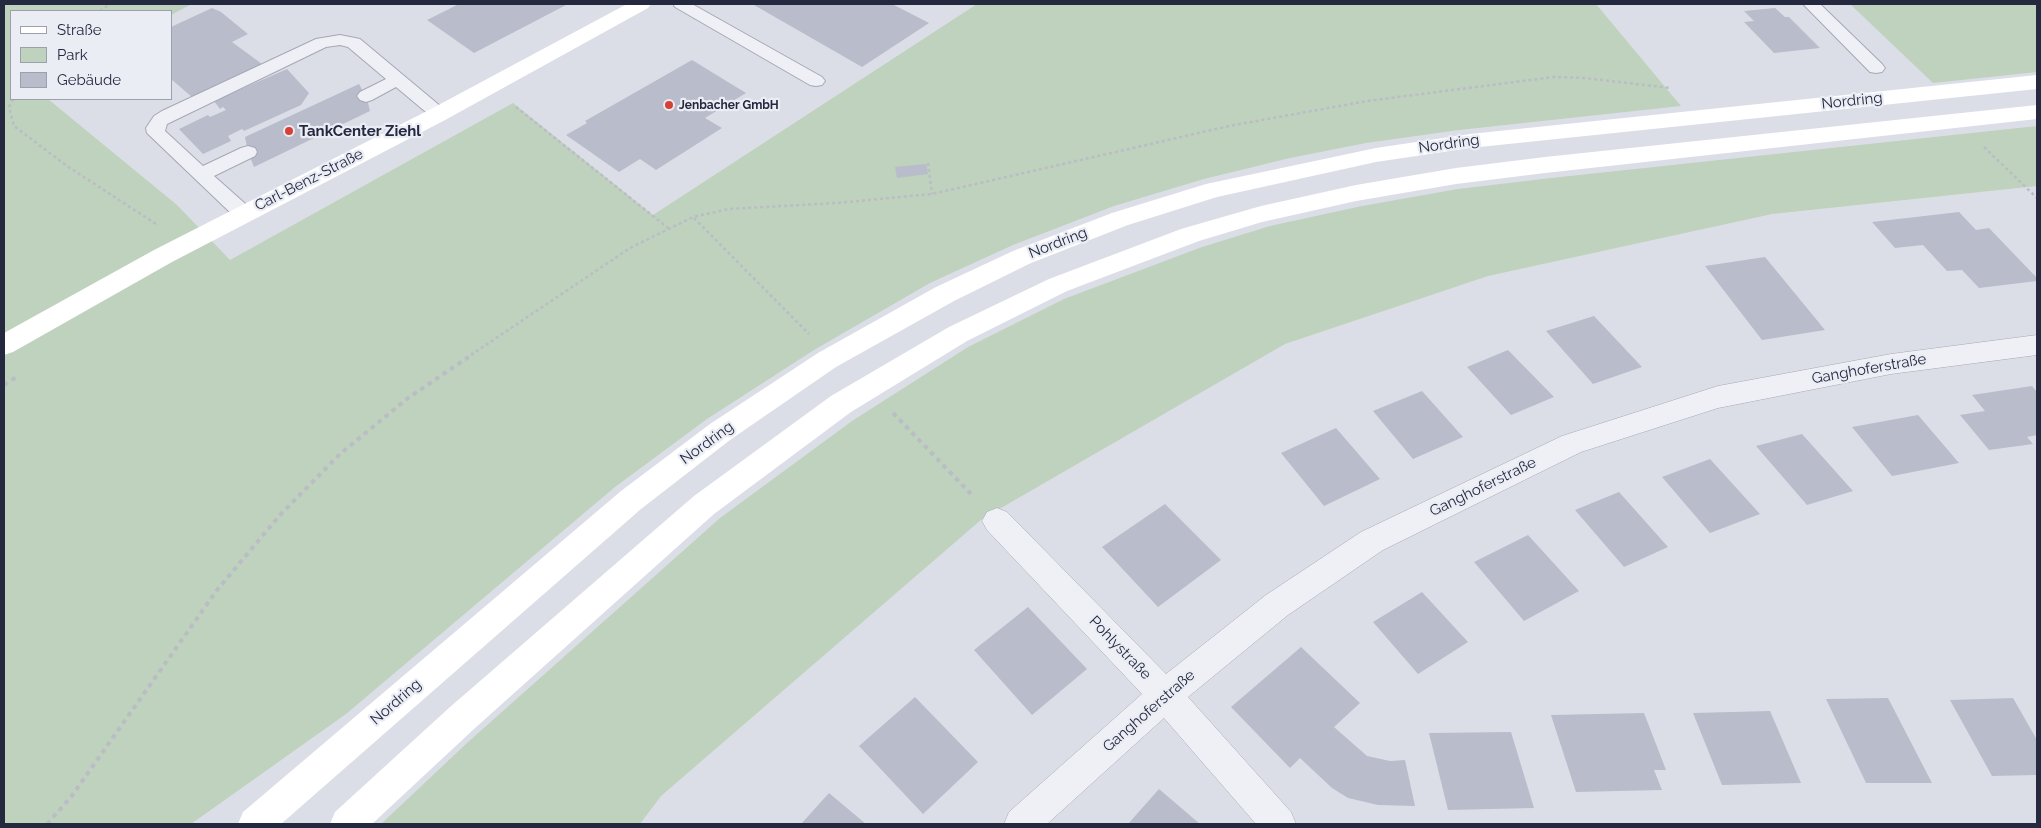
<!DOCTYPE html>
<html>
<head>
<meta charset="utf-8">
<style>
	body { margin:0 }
	#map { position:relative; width:2041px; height:828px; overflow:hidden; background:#dcdee7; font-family:Raleway,sans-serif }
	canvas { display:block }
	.frame { position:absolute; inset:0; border:5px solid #25293f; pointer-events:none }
	.legend { position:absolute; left:10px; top:10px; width:162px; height:90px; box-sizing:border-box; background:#ebedf5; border:1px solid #9c9fac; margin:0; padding:6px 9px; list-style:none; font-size:15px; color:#25293f }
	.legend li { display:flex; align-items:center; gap:10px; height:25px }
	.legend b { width:25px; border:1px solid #9c9fac }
</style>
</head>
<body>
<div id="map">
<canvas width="2041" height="828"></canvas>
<div class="frame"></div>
<ul class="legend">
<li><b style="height:6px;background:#fff"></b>Straße</li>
<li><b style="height:14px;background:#bed2bd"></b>Park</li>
<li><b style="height:14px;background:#b9bcca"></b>Gebäude</li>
</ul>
</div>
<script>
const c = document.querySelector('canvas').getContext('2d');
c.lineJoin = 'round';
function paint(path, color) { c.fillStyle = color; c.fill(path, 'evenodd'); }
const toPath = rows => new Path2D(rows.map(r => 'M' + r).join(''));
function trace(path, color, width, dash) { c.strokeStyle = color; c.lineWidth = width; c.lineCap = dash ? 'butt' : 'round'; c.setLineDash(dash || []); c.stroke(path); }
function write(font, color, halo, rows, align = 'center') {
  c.font = font + ' Raleway,sans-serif'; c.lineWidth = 4.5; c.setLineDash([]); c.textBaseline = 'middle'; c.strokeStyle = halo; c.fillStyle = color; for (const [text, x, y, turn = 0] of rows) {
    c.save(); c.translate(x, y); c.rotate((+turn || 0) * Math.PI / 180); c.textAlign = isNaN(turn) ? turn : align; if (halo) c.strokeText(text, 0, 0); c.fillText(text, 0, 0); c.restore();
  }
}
paint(toPath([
	[4,4,192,4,171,15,171,11,11,11,11,99,48,99,177,205,230,260,513,103,653,215,977,4,1596,4,1681,106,1459,130,1366,143,1290,158,1204,179,1114,206,1013,245,930,283,814,350,707,419,615,487,346,714,191,824,4,824],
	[1850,4,2037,4,2037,72,1933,83],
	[2037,126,2037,186,1772,214,1488,276,1285,344,982,519,661,796,640,824,381,824,467,743,720,518,852,421,968,347,1064,299,1202,247,1270,226,1362,206,1458,189,1551,178]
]), '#bed2bd');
paint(toPath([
	[459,4,568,4,474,53,427,20],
	[756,4,892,4,929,23,862,67,754,5],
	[212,8,221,12,248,34,232,42,262,64,192,97,171,79,171,27],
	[1775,8,1785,17,1789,17,1820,48,1774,53,1744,22,1754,21,1744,11],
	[692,60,746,93,705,118,722,128,656,170,640,159,619,172,566,135,587,123,585,121],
	[287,69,309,93,301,105,244,131,242,129,228,136,231,141,203,154,179,129,208,115,210,117,226,110,223,107,220,109,214,101],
	[359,84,367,99,370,111,254,167,248,152,245,137],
	[926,164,928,174,897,178,895,167],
	[1959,212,1976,230,1989,228,2037,278,2037,281,1979,288,1962,270,1947,271,1923,245,1895,248,1872,222],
	[1765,257,1825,330,1762,340,1705,266],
	[1594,316,1642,367,1593,384,1546,331],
	[1508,350,1554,397,1511,415,1467,367],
	[2032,386,2037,392,2037,435,2027,437,2033,444,1989,450,1960,415,1985,411,1972,395],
	[1422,391,1463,437,1413,459,1373,411],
	[1918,415,1959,463,1892,476,1852,427],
	[1336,428,1380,479,1324,506,1281,453],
	[1802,434,1853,491,1807,505,1756,446],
	[1710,459,1760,514,1710,533,1662,477],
	[1619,492,1668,547,1624,567,1575,510],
	[1165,504,1221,560,1158,607,1102,547],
	[1528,535,1579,591,1524,621,1474,562],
	[1422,592,1468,642,1418,674,1373,622],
	[1028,607,1087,669,1032,715,974,650],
	[1301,647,1360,703,1334,727,1367,756,1390,761,1405,760,1415,806,1378,805,1348,798,1332,788,1300,758,1290,768,1231,707],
	[915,697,978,762,923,814,859,746],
	[1888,698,1932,783,1866,783,1826,699],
	[2013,698,2037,740,2037,775,1992,776,1950,700],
	[1770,711,1801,783,1722,785,1693,713],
	[1644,713,1666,770,1654,770,1662,790,1576,792,1551,715],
	[1511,732,1534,808,1448,810,1429,733],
	[1159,789,1200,824,1128,824],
	[829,793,866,824,801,824]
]), '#b9bcca');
const lane = toPath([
	[673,4,692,4,822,77,825,81,822,85,816,86,810,85,675,7,673,4],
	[1803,4,1820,4,1882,64,1885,68,1882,72,1876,73,1870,72,1803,4],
	[340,35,360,39,445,110,448,114,445,118,439,120,433,118,396,87,372,100,366,102,360,100,357,96,360,92,386,79,348,47,340,45,326,47,167,124,165,131,203,166,241,148,248,146,255,148,257,152,255,156,214,176,250,208,253,213,250,218,243,220,236,218,147,133,146,128,154,116,162,111,316,39,340,35]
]);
const street = toPath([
	[2037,335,2037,355,1891,374,1718,408,1581,452,1383,550,1288,615,1188,697,1291,812,1296,824,1256,824,1164,718,1047,824,1004,824,1009,812,1142,694,987,530,982,521,987,512,997,508,1007,512,1166,674,1266,595,1361,532,1562,436,1718,386,1891,354,2037,335]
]);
trace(lane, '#a5a8b5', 2);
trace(street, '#a5a8b5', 1);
trace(toPath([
	[100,11,110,4],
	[13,99,9,107,14,126,67,166,156,224],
	[516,107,668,228],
	[1984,147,2037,198],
	[928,163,932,194],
	[694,218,809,334],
	[471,355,630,248,693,217,729,209,837,203,932,194,1229,126,1367,101,1554,77,1585,78,1671,88]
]), '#babcc6', 2.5, [3, 3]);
trace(toPath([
	[4,385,18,376],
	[893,413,974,497],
	[47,824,71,797,217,590,280,515,340,454,408,398,473,354]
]), '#babcc6', 4, [4.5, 4.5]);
paint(lane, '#eff0f5');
paint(street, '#eff0f5');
paint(toPath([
	[627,4,651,4,648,8,447,119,172,262,13,352,4,355,4,333,154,250,431,109,627,4],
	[2037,75,2037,89,1470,148,1376,162,1217,197,1128,225,1031,263,954,301,836,367,730,440,641,509,281,824,238,824,243,812,621,491,710,424,818,353,936,287,1013,251,1112,213,1206,184,1376,148,1470,134,2037,75],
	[2037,105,2037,119,1545,173,1456,184,1356,201,1262,222,1199,241,1067,291,967,341,851,412,714,514,474,729,372,824,330,824,335,812,450,707,694,496,831,396,949,327,1049,279,1181,229,1261,206,1356,185,1456,168,1545,157,2037,105]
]), '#fff');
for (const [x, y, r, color] of [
	[669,105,5,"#d64037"],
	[289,131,5,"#d64037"]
]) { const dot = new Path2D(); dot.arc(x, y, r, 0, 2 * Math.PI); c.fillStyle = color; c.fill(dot); trace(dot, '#ebedf5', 2); }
write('bold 12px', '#25293f', '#ebedf5', [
	["Jenbacher GmbH",679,105]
], 'left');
write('15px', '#25293f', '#ebedf5', [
	["Nordring",1852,101,-6],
	["Nordring",1449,144,-8],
	["Carl-Benz-Straße",309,180,-27],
	["Nordring",1058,243,-21],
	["Ganghoferstraße",1869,369,-10],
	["Nordring",707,443,-36],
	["Ganghoferstraße",1483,487,-26],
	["Pohlystraße",1120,648,46],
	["Nordring",396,702,-41],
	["Ganghoferstraße",1149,711,-41]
]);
write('bold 15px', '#25293f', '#ebedf5', [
	["TankCenter Ziehl",299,131]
], 'left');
</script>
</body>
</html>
